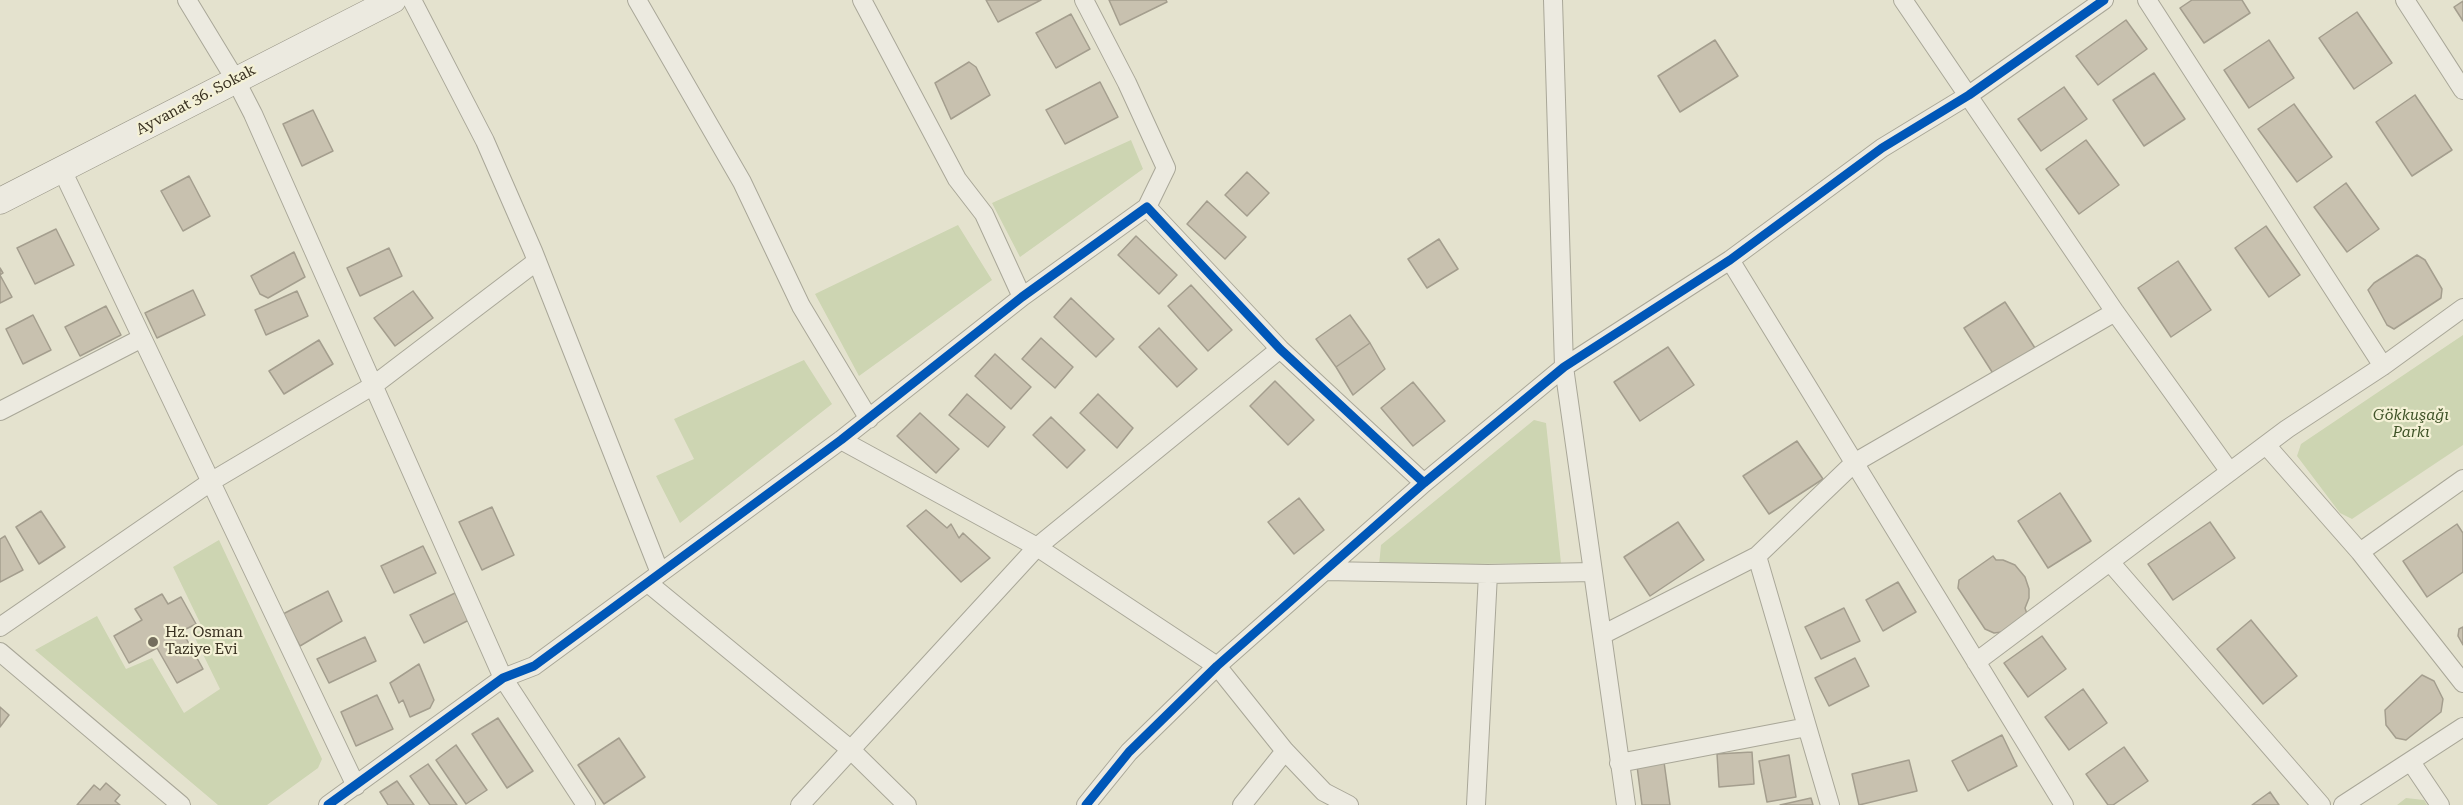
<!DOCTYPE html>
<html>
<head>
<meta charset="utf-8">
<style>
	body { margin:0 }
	canvas { display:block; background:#e4e2ce }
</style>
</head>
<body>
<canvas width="2463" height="805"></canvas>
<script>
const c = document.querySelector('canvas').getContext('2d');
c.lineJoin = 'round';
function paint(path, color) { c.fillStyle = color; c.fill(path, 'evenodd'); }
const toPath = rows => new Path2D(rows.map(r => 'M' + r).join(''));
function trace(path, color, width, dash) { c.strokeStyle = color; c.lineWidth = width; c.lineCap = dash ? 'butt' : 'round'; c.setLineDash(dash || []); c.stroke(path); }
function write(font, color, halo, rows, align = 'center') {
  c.font = font + ' "Roboto Serif",serif'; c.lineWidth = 4.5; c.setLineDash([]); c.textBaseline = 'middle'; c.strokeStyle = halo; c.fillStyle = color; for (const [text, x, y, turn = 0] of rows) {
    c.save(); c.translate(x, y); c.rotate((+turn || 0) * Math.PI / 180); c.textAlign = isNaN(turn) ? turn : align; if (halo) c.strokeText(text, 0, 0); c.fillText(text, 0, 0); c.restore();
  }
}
paint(toPath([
	[1131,140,1143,169,1020,257,992,203],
	[958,225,992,280,859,376,815,294],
	[2463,335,2463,445,2352,519,2340,513,2297,456,2301,444],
	[804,360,832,404,680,523,656,476,694,459,674,419],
	[1534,420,1546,423,1561,563,1379,565,1381,545],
	[219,540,322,759,318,768,267,805,218,805,35,650,97,616,126,669,152,658,184,713,220,689,193,634,203,629,173,567],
	[2406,798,2424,800,2427,805,2397,805]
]), '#cdd5b2');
const building = toPath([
	[986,0,1041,0,998,22,986,0],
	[1109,0,1166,0,1167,2,1120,25,1109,0],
	[2192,0,2242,0,2250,13,2204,43,2180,8,2192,0],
	[2463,1,2463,21,2454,7,2463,1],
	[2357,12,2392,63,2354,89,2319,38,2357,12],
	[1071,14,1090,49,1056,68,1036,33,1071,14],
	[2126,20,2147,49,2098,85,2076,56,2126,20],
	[1715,40,1738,76,1680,112,1658,76,1715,40],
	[2269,40,2294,78,2249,108,2224,70,2269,40],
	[969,62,976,67,990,95,951,119,935,83,969,62],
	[2154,73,2185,119,2144,146,2113,100,2154,73],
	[1100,82,1118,117,1065,144,1046,110,1100,82],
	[2064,87,2087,119,2041,151,2018,119,2064,87],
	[2415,95,2452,150,2412,176,2376,122,2415,95],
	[2294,104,2332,157,2297,182,2258,129,2294,104],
	[313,110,333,151,302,166,283,124,313,110],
	[2086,140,2119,185,2079,214,2046,169,2086,140],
	[1247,172,1269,193,1247,216,1225,195,1247,172],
	[189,176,210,216,183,231,161,191,189,176],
	[2346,183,2379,229,2347,252,2314,207,2346,183],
	[1207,201,1246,237,1225,259,1187,224,1207,201],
	[2266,226,2300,275,2269,297,2235,248,2266,226],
	[56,229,74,265,35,284,17,248,56,229],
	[1136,236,1177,275,1159,294,1118,255,1136,236],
	[1439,239,1458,269,1427,288,1408,259,1439,239],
	[389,248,402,276,360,296,347,268,389,248],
	[294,252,305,277,268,298,260,294,251,276,294,252],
	[2417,255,2425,260,2442,289,2441,298,2394,329,2387,325,2368,290,2374,283,2417,255],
	[2178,261,2211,310,2171,337,2138,288,2178,261],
	[0,268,3,273,0,275,12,297,0,303,0,268],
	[1191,285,1232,330,1208,351,1168,306,1191,285],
	[193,290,205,315,157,338,145,313,193,290],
	[297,291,308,316,266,335,255,310,297,291],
	[413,291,433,318,395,346,374,318,413,291],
	[1071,298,1114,339,1096,357,1054,317,1071,298],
	[2005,302,2035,348,1994,375,1964,328,2005,302],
	[106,306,121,335,80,356,65,327,106,306],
	[33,315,51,350,23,364,6,329,33,315],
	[1350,315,1370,343,1336,367,1316,339,1350,315],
	[1159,328,1197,369,1177,387,1139,347,1159,328],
	[1041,338,1073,367,1055,388,1022,359,1041,338],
	[319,340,333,364,284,394,269,371,319,340],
	[1370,343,1385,369,1353,395,1336,367,1370,343],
	[1668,347,1694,385,1640,421,1614,382,1668,347],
	[995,354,1031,387,1011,409,975,376,995,354],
	[1275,381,1314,420,1288,445,1250,406,1275,381],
	[1413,382,1445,421,1413,446,1381,408,1413,382],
	[967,394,1005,427,988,447,949,415,967,394],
	[1098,394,1133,428,1117,448,1080,413,1098,394],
	[920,413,959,449,936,473,897,436,920,413],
	[1051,417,1085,450,1067,468,1033,435,1051,417],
	[1797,441,1823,479,1769,514,1743,476,1797,441],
	[2060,493,2091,541,2048,568,2018,521,2060,493],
	[1299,498,1324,530,1294,554,1268,522,1299,498],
	[492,507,514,555,482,570,459,522,492,507],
	[926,510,947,528,951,524,959,538,963,533,990,558,961,582,907,526,926,510],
	[41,511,65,547,39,564,16,527,41,511],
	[1678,522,1704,560,1650,596,1624,557,1678,522],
	[2210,522,2235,558,2173,600,2148,564,2210,522],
	[2457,524,2463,533,2463,572,2427,597,2403,561,2457,524],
	[5,536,23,570,0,582,0,539,5,536],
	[423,546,436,573,394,593,381,566,423,546],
	[1993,556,1996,560,2003,560,2015,565,2025,577,2029,589,2029,598,2025,608,2027,614,2002,632,1994,633,1985,629,1958,588,1959,580,1993,556],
	[1898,582,1916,612,1883,631,1866,600,1898,582],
	[328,591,342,621,300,646,283,614,328,591],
	[455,593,469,620,424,643,410,615,455,593],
	[162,594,168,604,181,597,196,624,182,631,203,669,177,683,157,648,129,663,114,636,142,620,135,609,162,594],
	[1844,608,1860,641,1821,659,1805,627,1844,608],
	[2251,620,2297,676,2263,704,2217,649,2251,620],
	[2463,627,2463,645,2458,636,2459,629,2463,627],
	[2042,636,2066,669,2028,697,2004,663,2042,636],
	[365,637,376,661,329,683,317,659,365,637],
	[1855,658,1869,686,1829,706,1815,678,1855,658],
	[419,664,434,700,430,708,410,717,403,700,399,703,390,683,419,664],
	[2422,675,2434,681,2443,699,2441,712,2406,740,2396,738,2386,725,2385,710,2422,675],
	[2083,689,2107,723,2069,750,2045,717,2083,689],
	[377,695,393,729,356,746,341,712,377,695],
	[0,707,9,715,0,727,0,707],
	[498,718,533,771,507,788,472,734,498,718],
	[2002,735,2017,766,1968,791,1952,761,2002,735],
	[619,738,645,777,604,804,578,765,619,738],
	[456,745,487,790,466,804,436,760,456,745],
	[2124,747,2148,781,2113,805,2108,805,2086,774,2124,747],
	[1752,752,1754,784,1719,787,1717,754,1752,752],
	[1789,755,1796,797,1767,802,1759,761,1789,755],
	[1909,760,1917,791,1859,805,1852,774,1909,760],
	[1664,762,1670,805,1642,805,1637,766,1664,762],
	[428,764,457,805,430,805,410,776,428,764],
	[397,781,414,805,388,805,380,792,397,781],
	[106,783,120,795,115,801,120,805,77,805,94,785,100,790,106,783],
	[2270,792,2279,805,2252,805,2270,792],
	[1811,798,1813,805,1780,805,1811,798]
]);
paint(building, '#c8c1af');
trace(building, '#a49e8e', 1.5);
const street = toPath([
	[187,0,235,79,253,114,503,678,586,805],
	[412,0,485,141,533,251,660,573],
	[637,0,742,182,801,306,869,419],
	[862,0,957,179,984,214,1022,297],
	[1084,0,1127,83,1166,168,1147,207],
	[1553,0,1564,367,1626,805],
	[1903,0,2115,312,2230,472],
	[2147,0,2383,366],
	[2405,0,2463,90],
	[62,170,356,786],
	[1730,260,2064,805],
	[0,411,142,338],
	[841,440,1037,547,1217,666,1285,751,1324,792,1349,805],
	[2266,445,2360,552,2463,683],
	[2360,552,2463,479],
	[1757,556,1830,805],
	[2110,562,2321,805],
	[1325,571,1488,574],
	[648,583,850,749,907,805],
	[0,627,212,481,374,385,537,261],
	[1602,635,1757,556,1854,463,2115,312],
	[0,652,181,805],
	[1976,662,2287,429,2383,366,2463,308],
	[2411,762,2440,805],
	[1619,763,1807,727],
	[328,805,503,678,534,666,841,440,1022,297,1147,207,1280,349,1424,483],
	[800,805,1037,547,1280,349],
	[1086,805,1129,752,1217,666,1424,483,1564,367,1730,260,1882,148,1969,95,2104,0],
	[1242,805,1285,751],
	[1476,805,1488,574,1593,572],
	[2343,805,2463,727]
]);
const secondary = toPath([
	[0,201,393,0]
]);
trace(street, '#a9a798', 20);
trace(secondary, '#999687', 27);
trace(street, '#eceae0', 18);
trace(secondary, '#eceae0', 26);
trace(toPath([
	[328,805,503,678,534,666,841,440,1022,297,1147,207,1280,349,1424,483],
	[1086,805,1129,752,1217,666,1424,483,1564,367,1730,260,1882,148,1969,95,2104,0]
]), '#0057b8', 9);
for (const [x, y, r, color] of [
	[153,642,6,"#746e5d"]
]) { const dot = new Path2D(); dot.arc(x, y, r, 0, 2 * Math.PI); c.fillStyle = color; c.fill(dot); trace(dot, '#f4f1d6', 2); }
write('15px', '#383020', '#f4f1d6', [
	["Ayvanat 36. Sokak",196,100,-28]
]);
write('italic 15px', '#3f5327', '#f4f1d6', [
	["Gökkuşağı",2411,416],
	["Parkı",2411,433]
]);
write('15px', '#383020', '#f4f1d6', [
	["Hz. Osman",165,633],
	["Taziye Evi",165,650]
], 'left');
</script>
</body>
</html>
